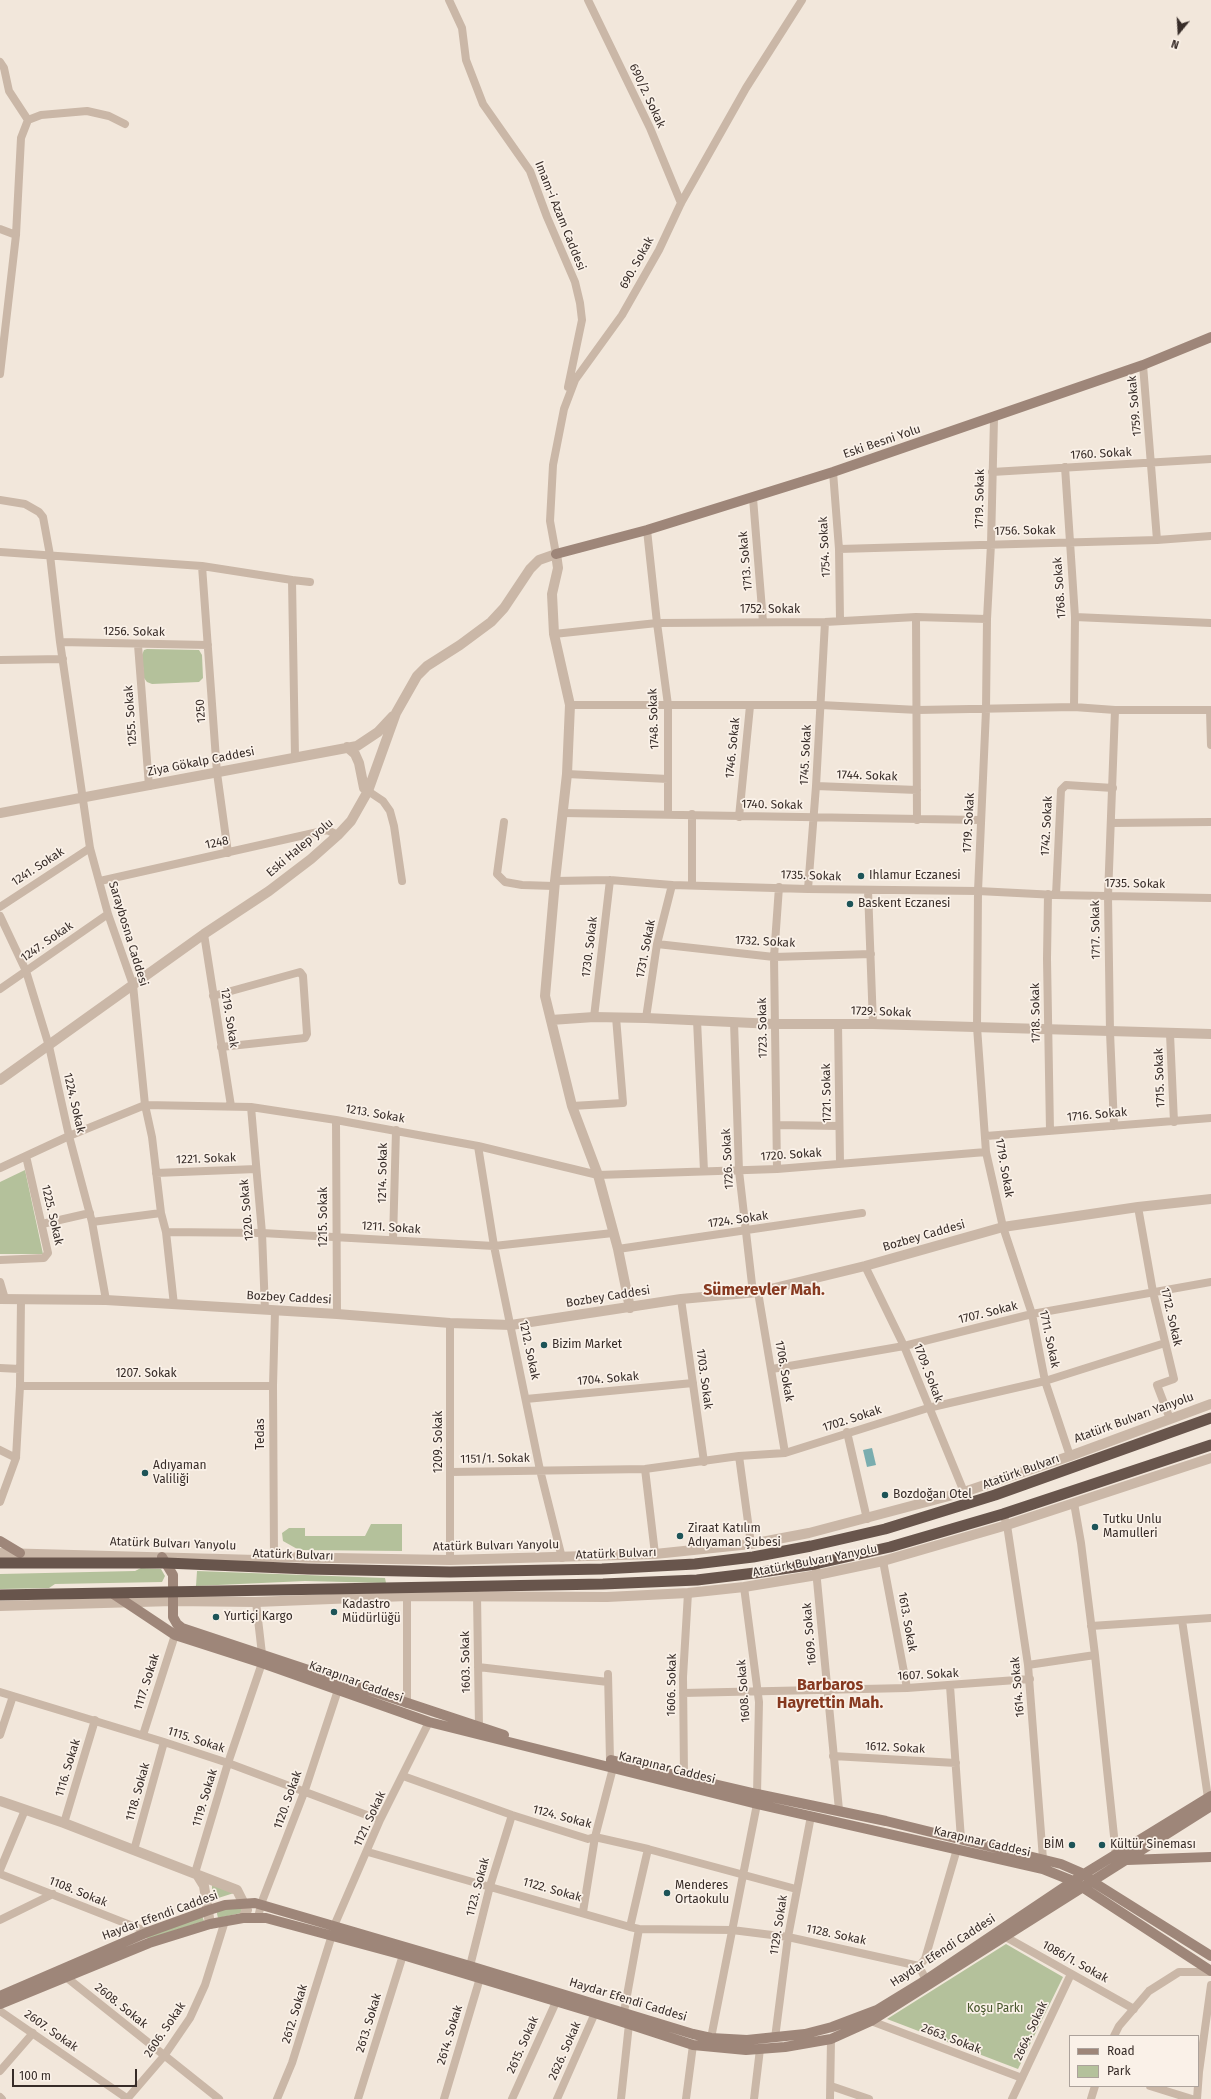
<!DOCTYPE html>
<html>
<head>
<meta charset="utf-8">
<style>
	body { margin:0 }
	#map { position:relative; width:1211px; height:2099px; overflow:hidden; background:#f2e7db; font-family:"Fira Sans",sans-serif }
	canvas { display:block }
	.legend { position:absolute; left:1069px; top:2035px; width:130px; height:52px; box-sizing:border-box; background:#faf1e8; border:1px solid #aca29b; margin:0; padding:5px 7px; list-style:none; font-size:12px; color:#372c28 }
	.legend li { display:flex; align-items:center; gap:8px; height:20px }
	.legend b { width:20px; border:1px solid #aca29b }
	.north { position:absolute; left:1159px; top:12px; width:40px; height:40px; -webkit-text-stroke:3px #faf1e8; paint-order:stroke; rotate:198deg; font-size:11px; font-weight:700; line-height:16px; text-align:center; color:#372c28 }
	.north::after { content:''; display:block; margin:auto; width:14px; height:18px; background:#372c28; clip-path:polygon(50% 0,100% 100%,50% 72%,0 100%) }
	.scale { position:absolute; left:12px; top:2069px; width:125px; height:18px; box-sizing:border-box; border:2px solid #372c28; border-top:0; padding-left:5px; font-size:12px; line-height:14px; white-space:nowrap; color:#372c28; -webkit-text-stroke:3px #faf1e8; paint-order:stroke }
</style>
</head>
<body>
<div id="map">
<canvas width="1211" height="2099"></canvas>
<ul class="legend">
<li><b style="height:5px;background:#9e8679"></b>Road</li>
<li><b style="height:11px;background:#b4c19b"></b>Park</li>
</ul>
<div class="north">N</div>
<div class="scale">100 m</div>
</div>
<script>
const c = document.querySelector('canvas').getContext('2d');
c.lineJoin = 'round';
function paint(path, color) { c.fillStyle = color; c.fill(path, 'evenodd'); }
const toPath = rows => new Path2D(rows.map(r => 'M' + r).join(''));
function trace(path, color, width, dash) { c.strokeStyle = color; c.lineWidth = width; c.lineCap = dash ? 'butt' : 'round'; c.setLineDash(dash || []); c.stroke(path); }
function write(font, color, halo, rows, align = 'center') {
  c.font = font + ' "Fira Sans",sans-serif'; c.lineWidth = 3.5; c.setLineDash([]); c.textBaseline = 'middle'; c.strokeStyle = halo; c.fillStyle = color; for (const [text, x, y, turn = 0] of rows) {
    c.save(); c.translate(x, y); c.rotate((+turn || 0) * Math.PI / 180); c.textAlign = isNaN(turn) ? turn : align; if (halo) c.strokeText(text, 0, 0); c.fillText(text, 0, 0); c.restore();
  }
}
paint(toPath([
	[147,649,199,650,202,655,203,678,199,682,152,684,147,682,144,678,142,655,144,650],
	[25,1170,43,1254,0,1254,0,1182],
	[371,1524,402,1524,402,1551,299,1550,283,1541,282,1533,289,1528,305,1528,305,1536,365,1536],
	[141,1568,161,1569,165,1576,162,1582,55,1584,49,1588,0,1589,0,1574,135,1571],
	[197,1571,385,1578,386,1583,305,1581,196,1586],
	[212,1885,234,1893,212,1900],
	[243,1903,241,1913,218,1918,216,1909],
	[201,1913,204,1921,148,1939,146,1936],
	[1006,1944,1063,1977,1018,2069,887,2019]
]), '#b4c19b');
paint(toPath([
	[872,1448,876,1465,867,1467,863,1450]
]), '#7aadaf');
trace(toPath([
	[449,0,462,28,466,60,483,104,530,171,547,217,575,282,580,303,582,320,568,387],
	[588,0,650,128,681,203],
	[0,62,4,68,9,91,28,120],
	[28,120,41,115,87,111,109,116,125,124],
	[0,229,16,235],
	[1143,365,1157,540],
	[0,374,16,235,21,138,28,120],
	[994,418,991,544,987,619,986,710,978,891,977,1027,986,1152,1003,1227,1032,1314,1045,1381,1070,1456],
	[1065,467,1075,617,1074,707],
	[833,472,839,549,840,620],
	[992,472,1211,459],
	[753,498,763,622],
	[0,500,25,504,39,512,43,517,50,555,60,642,90,848,108,914,133,985,145,1105,152,1137,161,1213,166,1232,174,1305],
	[647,530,657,623,668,705,668,814],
	[839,549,1157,540,1211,536],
	[0,552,202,566,292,580,295,757],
	[556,554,550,521,553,465,564,409,575,380,622,315,659,250,681,203,746,88,802,0],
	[202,566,217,773,228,853],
	[292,580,310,582],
	[916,617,917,820],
	[1075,617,1211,623],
	[554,634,657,623,825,622,916,617,987,619],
	[60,642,208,645],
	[138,645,149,786],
	[0,660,63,659],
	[570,705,821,705,918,710,1074,707,1115,710,1211,710],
	[1210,710,1211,745],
	[567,774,668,779],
	[816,786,917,790],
	[368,791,383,801,390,811,394,826,402,881],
	[563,813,980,820],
	[739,817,750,706],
	[504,822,497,874,505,882,522,885,554,886],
	[1111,823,1211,822],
	[100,881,327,830,338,835],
	[555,881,610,880,672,885,808,889,978,891,1056,895,1211,898],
	[692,885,692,814],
	[808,889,816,786,825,622],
	[868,890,873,1024],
	[1048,894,1047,959,1050,1131],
	[1056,895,1061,790,1066,785,1113,788],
	[0,907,90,848],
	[0,916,26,971,49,1046,69,1136,92,1222,106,1300],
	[204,934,231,1106],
	[657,944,774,957,871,954],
	[0,989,108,914],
	[213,996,300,972,303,976,307,1034,305,1038,221,1047],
	[594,1017,610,880],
	[646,1018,657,944,672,885],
	[697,1020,704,1171],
	[734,1022,739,1171,753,1293],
	[838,1023,840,1163],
	[1170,1034,1174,1122],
	[572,1106,623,1103,616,1017],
	[251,1107,262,1233,265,1310],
	[336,1120,337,1314],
	[777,1125,839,1126],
	[1114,1126,1110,1032,1108,896,1115,710],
	[986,1136,1211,1118],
	[478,1146,494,1246,540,1470,562,1558],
	[0,1168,69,1136,145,1105,251,1107,336,1120,478,1146,598,1175,777,1169,986,1152],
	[777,1169,774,957,779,887],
	[156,1173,256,1169],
	[1138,1207,1153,1292,1174,1379,1157,1385,1170,1419],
	[92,1222,161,1213],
	[42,1224,90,1213],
	[166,1232,262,1233,494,1246,613,1233],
	[393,1240,396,1130],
	[618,1249,862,1213],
	[0,1260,44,1258,48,1253,26,1156],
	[865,1266,904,1346,964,1492],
	[0,1282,5,1299],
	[758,1292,785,1453],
	[681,1299,704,1462],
	[0,1368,20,1369],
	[772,1369,904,1346,1032,1314,1211,1282],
	[20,1386,273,1386],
	[526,1399,693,1383],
	[847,1432,867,1519],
	[0,1450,16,1458],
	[739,1456,751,1544],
	[645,1469,655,1554],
	[451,1472,645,1469,739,1456,785,1453,928,1408,1045,1381,1165,1343],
	[0,1502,16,1458,20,1386,21,1299],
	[1074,1503,1081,1543,1095,1655,1116,1855],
	[1003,1514,1007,1525,1028,1665,1043,1859],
	[274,1557,273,1386,275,1311],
	[450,1560,450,1323],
	[883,1561,907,1688],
	[816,1570,839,1810],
	[744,1587,759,1702,757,1794],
	[477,1595,479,1728],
	[407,1596,407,1704],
	[256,1602,262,1654],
	[1182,1620,1208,1798],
	[1091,1626,1211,1618],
	[1028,1665,1095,1655],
	[478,1667,608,1682],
	[608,1674,610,1760],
	[950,1686,961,1839],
	[0,1692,164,1742,228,1763,380,1820],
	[683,1693,907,1688,1030,1679],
	[0,1735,13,1696],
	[143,1735,175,1635],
	[833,1756,956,1763],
	[403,1776,512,1815,588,1839,595,1837,648,1849,796,1889],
	[684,1776,683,1677,688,1593],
	[64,1823,95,1720],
	[134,1850,164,1742],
	[368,1852,630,1927,639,1929,732,1930,788,1937,919,1966,926,1980],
	[0,1870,25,1810],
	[195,1873,228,1763,262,1663],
	[0,1874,148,1932],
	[583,1912,595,1837,613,1768],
	[258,1918,261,1904,305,1790,338,1690],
	[0,1920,53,1894],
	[334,1926,380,1820,429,1722],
	[630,1927,648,1849],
	[1004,1936,1134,2009],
	[470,1966,490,1886,512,1815],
	[919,1966,925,1959,957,1849],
	[66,1977,219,2099],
	[0,2011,128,2099],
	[624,2012,639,1929],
	[871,2021,1022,2078],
	[1114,2036,1119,2026,1149,1991,1179,1972,1211,1972],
	[711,2038,757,1804],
	[775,2038,788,1937,811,1816],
	[0,2071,33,2033],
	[831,2086,869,2099],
	[1150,2086,1192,2099],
	[0,2097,2,2099],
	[127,2099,164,2056,190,2018,205,1985,225,1921],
	[277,2099,292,2063,332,1935],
	[358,2099,403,1955],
	[444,2099,480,1978],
	[512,2099,556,2002],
	[557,2099,595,2013],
	[621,2099,629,2024],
	[686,2099,693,2045],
	[754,2099,760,2049],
	[830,2099,831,2039],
	[1012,2099,1071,1974],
	[1091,2099,1095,2086],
	[1197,2099,1199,2072,1211,1985]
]), '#cab7a7', 8);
trace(toPath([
	[347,747,355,754,359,763,364,788,368,791],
	[0,813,357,746,378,732,393,716],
	[551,1020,594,1017,646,1018,774,1024,873,1024,1211,1034],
	[0,1080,204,934,269,891,311,859,338,835,351,821,368,791,396,713,417,676,427,666,460,645,491,622,504,608,530,569,539,560,556,554,558,568,552,594,554,634,570,705,567,774,555,881,545,996,572,1106,598,1175,618,1249,630,1308],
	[0,1299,106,1300,337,1314,450,1323,511,1325,681,1299,758,1292,865,1266,1003,1227,1138,1207,1211,1199],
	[0,1553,257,1560,274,1557,450,1560,655,1554,751,1544,809,1533,964,1492,1070,1456,1211,1404],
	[0,1606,173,1601,256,1602,407,1596,607,1597,688,1593,744,1587,817,1575,883,1561,1007,1525,1211,1458],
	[0,1801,64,1823,237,1890,247,1910,243,1918],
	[196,1873,204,1886,210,1924]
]), '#cab7a7', 10);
trace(toPath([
	[556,554,647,530,833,472,1143,365,1211,337],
	[0,1541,20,1553],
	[162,1557,173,1575,173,1617,177,1624,182,1628,504,1735],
	[112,1593,175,1635,262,1663,429,1722,757,1804,1043,1869,1073,1881,1211,1971],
	[611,1760,757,1794,886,1821,1061,1864,1084,1874,1093,1882,1211,1956],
	[1127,1860,1211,1857],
	[0,1996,148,1932,209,1910,225,1905,255,1903,470,1966,693,2034,711,2038,747,2040,805,2034,832,2027,877,2010,926,1980,1084,1874,1211,1796],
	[0,2004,149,1943,210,1924,243,1918,266,1918,403,1955,595,2013,693,2045,746,2050,785,2047,831,2039,871,2021,1211,1806]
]), '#9e8679', 10);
trace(toPath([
	[0,1563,166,1563,308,1569,450,1572,602,1569,695,1564,753,1557,811,1546,885,1529,995,1495,1211,1418],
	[0,1595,603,1584,697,1580,755,1573,815,1564,890,1547,1003,1514,1211,1445]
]), '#68554c', 11);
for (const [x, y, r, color] of [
	[861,876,4,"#1d5458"],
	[850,904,4,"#1d5458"],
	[544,1345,4,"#1d5458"],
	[145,1473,4,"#1d5458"],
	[885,1495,4,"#1d5458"],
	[1095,1527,4,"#1d5458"],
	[680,1536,4,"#1d5458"],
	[334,1612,4,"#1d5458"],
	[216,1617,4,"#1d5458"],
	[1072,1845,4,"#1d5458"],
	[1102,1845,4,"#1d5458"],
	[667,1893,4,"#1d5458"]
]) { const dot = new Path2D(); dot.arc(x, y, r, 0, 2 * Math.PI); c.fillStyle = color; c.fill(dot); trace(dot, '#faf1e8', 1.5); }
write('12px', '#372c28', '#faf1e8', [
	["690/2. Sokak",647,96,65],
	["Imam-i Azam Caddesi",560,216,68],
	["690. Sokak",637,263,-61],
	["1759. Sokak",1135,406,-95],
	["Eski Besni Yolu",882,442,-19],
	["1760. Sokak",1101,454,-3],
	["1719. Sokak",980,499,-89],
	["1756. Sokak",1025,531,-1],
	["1754. Sokak",825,547,-93],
	["1713. Sokak",746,561,-95],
	["1768. Sokak",1060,588,-94],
	["1752. Sokak",770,610],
	["1256. Sokak",134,632,1],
	["1250",201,711,-94],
	["1255. Sokak",131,716,-94],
	["1748. Sokak",654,719,-92],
	["1746. Sokak",733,748,-84],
	["1745. Sokak",806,755,-87],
	["Ziya Gökalp Caddesi",201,762,-11],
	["1744. Sokak",867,776,2],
	["1740. Sokak",772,805,1],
	["1719. Sokak",969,823,-87],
	["1742. Sokak",1047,826,-87],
	["1248",217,843,-12],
	["Eski Halep yolu",300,848,-40],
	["1241. Sokak",38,867,-33],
	["1735. Sokak",811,876,2],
	["1735. Sokak",1135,884,1],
	["1717. Sokak",1096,930,-91],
	["Saraybosna Caddesi",128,934,73],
	["1247. Sokak",47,942,-35],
	["1732. Sokak",765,942,3],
	["1730. Sokak",590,947,-83],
	["1731. Sokak",646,949,-79],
	["1729. Sokak",881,1012,2],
	["1718. Sokak",1036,1013,-91],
	["1219. Sokak",229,1018,81],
	["1723. Sokak",763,1028,-91],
	["1715. Sokak",1160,1078,-92],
	["1721. Sokak",827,1093,-91],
	["1224. Sokak",74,1103,77],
	["1213. Sokak",375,1114,10],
	["1716. Sokak",1097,1115,-5],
	["1720. Sokak",791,1155,-4],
	["1221. Sokak",206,1159,-2],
	["1726. Sokak",728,1159,-93],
	["1719. Sokak",1004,1168,80],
	["1214. Sokak",383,1173,-89],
	["1220. Sokak",247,1210,-95],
	["1225. Sokak",52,1215,77],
	["1215. Sokak",324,1217,-90],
	["1724. Sokak",738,1220,-8],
	["1211. Sokak",391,1228,4],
	["Bozbey Caddesi",924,1236,-16],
	["Bozbey Caddesi",608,1297,-9],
	["Bozbey Caddesi",289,1298,3],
	["1707. Sokak",988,1313,-14],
	["1712. Sokak",1171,1317,77],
	["1711. Sokak",1049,1339,78],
	["1212. Sokak",529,1350,78],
	["1706. Sokak",784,1371,80],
	["1709. Sokak",928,1373,69],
	["1207. Sokak",146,1374],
	["1704. Sokak",608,1379,-5],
	["1703. Sokak",704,1379,82],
	["Atatürk Bulvarı Yanyolu",1134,1418,-20],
	["1702. Sokak",852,1419,-18],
	["Tedas",261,1434,-90],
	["1209. Sokak",439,1442,-90],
	["1151/1. Sokak",495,1459,-1],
	["Atatürk Bulvarı",1021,1472,-20],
	["Atatürk Bulvarı Yanyolu",173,1544,2],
	["Atatürk Bulvarı Yanyolu",496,1546,-1],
	["Atatürk Bulvarı",616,1554,-2],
	["Atatürk Bulvarı",293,1555,2],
	["Atatürk Bulvarı Yanyolu",815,1561,-11],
	["1613. Sokak",907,1622,80],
	["1609. Sokak",810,1634,-95],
	["1603. Sokak",466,1662,-91],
	["1607. Sokak",928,1675,-3],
	["1117. Sokak",147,1682,-72],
	["Karapınar Caddesi",356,1682,20],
	["1606. Sokak",672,1685,-89],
	["1614. Sokak",1018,1687,-95],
	["1608. Sokak",744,1691,-94],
	["1115. Sokak",196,1740,18],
	["1612. Sokak",895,1748,3],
	["1116. Sokak",68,1768,-73],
	["Karapınar Caddesi",667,1768,14],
	["1118. Sokak",138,1792,-74],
	["1119. Sokak",205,1798,-73],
	["1120. Sokak",288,1800,-70],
	["1124. Sokak",562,1817,15],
	["1121. Sokak",370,1819,-65],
	["Karapınar Caddesi",982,1842,13],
	["1123. Sokak",478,1887,-75],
	["1122. Sokak",552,1890,16],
	["1108. Sokak",78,1892,22],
	["Haydar Efendi Caddesi",160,1916,-20],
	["1129. Sokak",779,1925,-81],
	["1128. Sokak",836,1935,12],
	["Haydar Efendi Caddesi",943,1951,-33],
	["1086/1. Sokak",1075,1962,29],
	["Haydar Efendi Caddesi",628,2000,17],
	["2608. Sokak",121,2006,39],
	["2612. Sokak",295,2014,-73],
	["2613. Sokak",369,2023,-73],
	["2606. Sokak",165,2030,-56],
	["2607. Sokak",51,2031,35],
	["2664. Sokak",1031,2031,-65],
	["2614. Sokak",450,2035,-73],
	["2663. Sokak",951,2039,21],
	["2615. Sokak",523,2045,-66],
	["2626. Sokak",565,2051,-66]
]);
write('12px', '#372c28', '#faf1e8', [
	["Ihlamur Eczanesi",869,876],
	["Baskent Eczanesi",858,904],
	["Bizim Market",552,1345],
	["Adıyaman",153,1466],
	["Valiliği",153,1480],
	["Bozdoğan Otel",893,1495],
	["Tutku Unlu",1103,1520],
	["Mamulleri",1103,1534],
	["Ziraat Katılım",688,1529],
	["Adıyaman Şubesi",688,1543],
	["Kadastro",342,1605],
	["Müdürlüğü",342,1619],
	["Yurtiçi Kargo",224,1617],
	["BİM",1064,1845,"right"],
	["Kültür Sineması",1110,1845],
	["Menderes",675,1886],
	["Ortaokulu",675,1900]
], 'left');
write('12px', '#46552b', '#faf1e8', [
	["Koşu Parkı",995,2009]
]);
write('bold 16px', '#863920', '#faf1e8', [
	["Sümerevler Mah.",764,1291],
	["Barbaros",830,1686],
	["Hayrettin Mah.",830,1704]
]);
</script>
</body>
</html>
